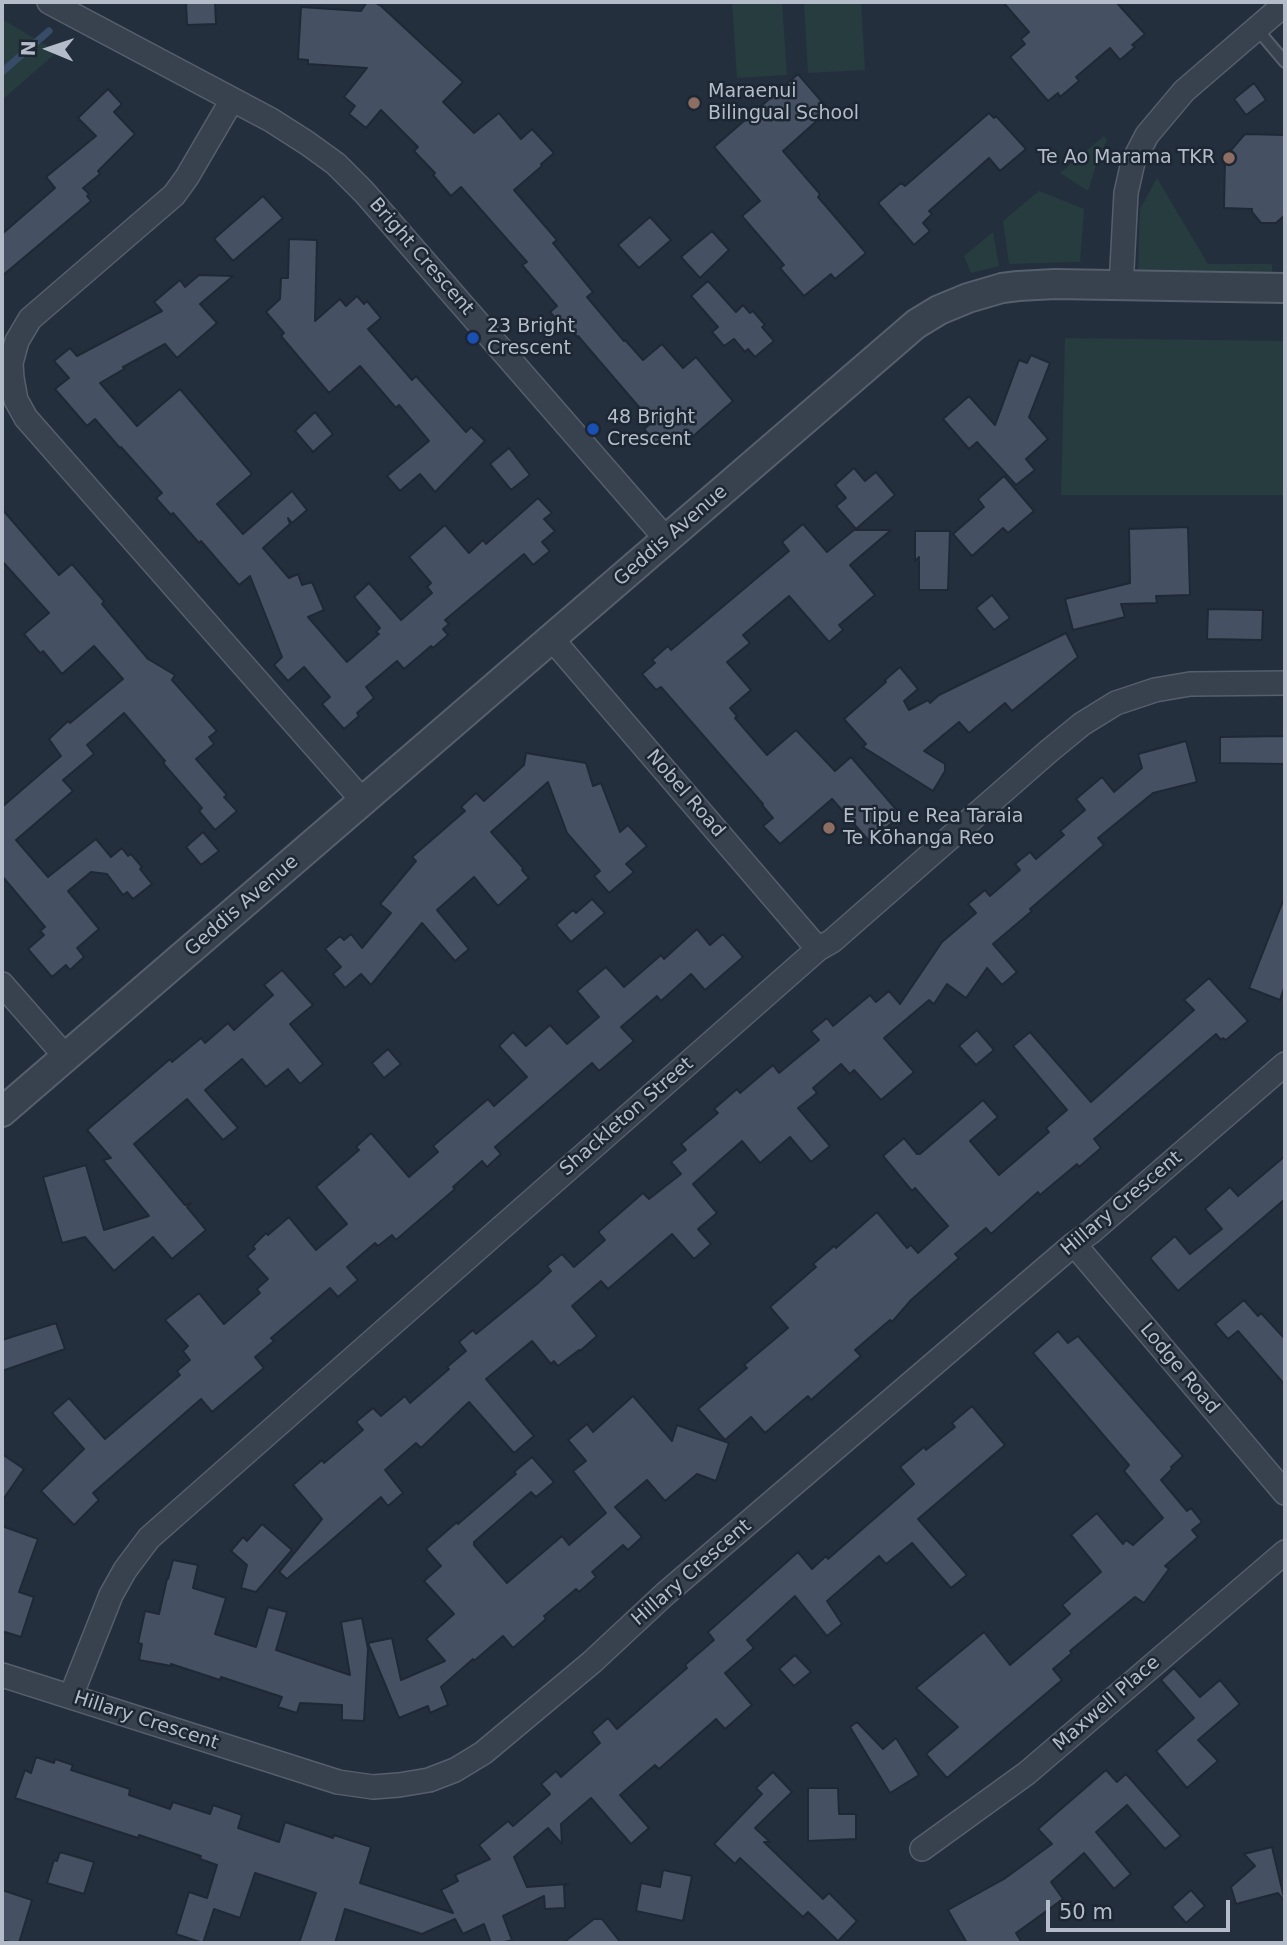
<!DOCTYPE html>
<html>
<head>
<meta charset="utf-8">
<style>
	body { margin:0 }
	#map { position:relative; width:1287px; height:1945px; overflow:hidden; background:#242f3e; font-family:"DejaVu Sans",sans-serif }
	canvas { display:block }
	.frame { position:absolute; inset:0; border:4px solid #b4bcc9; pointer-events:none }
	.north { position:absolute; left:14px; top:14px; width:70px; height:70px; -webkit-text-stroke:5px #1d2633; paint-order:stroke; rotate:272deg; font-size:19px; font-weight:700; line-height:28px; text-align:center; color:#b4bcc9 }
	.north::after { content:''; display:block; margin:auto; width:24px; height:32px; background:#b4bcc9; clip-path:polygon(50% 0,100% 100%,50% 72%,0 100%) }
	.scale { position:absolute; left:1046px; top:1900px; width:184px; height:32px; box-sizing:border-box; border:4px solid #b4bcc9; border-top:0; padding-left:9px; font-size:21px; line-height:24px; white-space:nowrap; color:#b4bcc9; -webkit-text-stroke:5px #1d2633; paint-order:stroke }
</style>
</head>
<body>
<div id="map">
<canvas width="1287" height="1945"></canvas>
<div class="frame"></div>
<div class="north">N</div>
<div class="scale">50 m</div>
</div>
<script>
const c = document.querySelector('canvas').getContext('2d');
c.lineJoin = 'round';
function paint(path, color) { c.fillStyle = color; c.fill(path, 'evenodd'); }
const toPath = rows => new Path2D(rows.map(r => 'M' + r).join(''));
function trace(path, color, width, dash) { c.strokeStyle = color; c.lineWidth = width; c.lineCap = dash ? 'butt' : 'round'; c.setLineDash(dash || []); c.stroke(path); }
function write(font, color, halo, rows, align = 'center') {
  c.font = font + ' "DejaVu Sans",sans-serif'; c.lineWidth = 5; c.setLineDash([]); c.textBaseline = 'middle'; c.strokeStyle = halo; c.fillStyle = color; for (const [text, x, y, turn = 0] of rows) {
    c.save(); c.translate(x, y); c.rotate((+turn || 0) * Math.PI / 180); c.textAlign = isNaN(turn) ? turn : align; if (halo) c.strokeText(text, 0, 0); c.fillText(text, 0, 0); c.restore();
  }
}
paint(toPath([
	[732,2,782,2,787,75,737,78],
	[804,2,861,2,865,70,808,73],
	[2,19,57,52,2,100],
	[1104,136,1107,140,1097,162,1088,191,1060,173],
	[1157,178,1208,264,1272,264,1272,281,1138,272,1140,209],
	[1039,191,1084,209,1080,262,1009,264,1003,221],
	[993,232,999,266,971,273,964,256],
	[1065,338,1285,341,1285,495,1061,495]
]), '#263c3f');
trace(toPath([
	[2,72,49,31]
]), '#394c67', 7);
const building = toPath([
	[186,2,215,2,216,24,187,25,186,2],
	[367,2,374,2,381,6,463,82,443,102,474,133,499,113,521,139,532,129,554,153,541,164,542,166,514,190,557,240,553,243,593,292,587,297,624,341,625,340,643,360,662,344,683,368,696,357,733,401,682,446,681,445,678,447,668,435,657,445,644,429,650,424,643,415,645,414,578,336,577,337,572,330,568,333,550,312,557,306,522,265,527,262,461,187,451,196,433,175,435,173,414,151,418,147,381,110,366,128,349,114,355,106,344,97,367,68,308,64,308,60,298,59,301,7,361,11,367,2],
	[1003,2,1116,2,1145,34,1132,45,1135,47,1120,60,1110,48,1076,77,1079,81,1060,97,1058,93,1048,101,1010,57,1025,44,1021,39,1029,32,1003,2],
	[798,74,829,110,783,151,820,194,818,197,866,253,835,279,831,274,804,296,780,268,784,265,742,216,760,201,714,147,798,74],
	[1254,83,1266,100,1246,115,1234,99,1254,83],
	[108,89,122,104,114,112,135,134,98,171,100,174,83,188,89,194,87,196,91,201,2,276,2,234,55,188,46,177,96,136,78,118,108,89],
	[989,113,994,118,996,116,1026,149,1000,171,989,158,929,211,932,214,923,223,930,231,914,245,878,203,901,183,905,186,989,113],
	[1245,134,1285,135,1285,215,1276,223,1261,223,1252,212,1252,209,1224,208,1225,157,1245,134],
	[263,196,283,218,233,261,214,239,263,196],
	[650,217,671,240,639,268,618,245,650,217],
	[712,231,729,250,700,278,681,257,712,231],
	[289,239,317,240,315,321,340,299,346,306,357,296,364,304,367,301,381,318,368,329,412,380,416,376,466,432,471,427,485,441,435,492,420,474,400,491,387,476,429,441,399,405,396,408,360,366,329,393,281,336,284,333,266,312,280,299,281,278,288,278,289,239],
	[199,275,233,276,200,304,217,323,177,358,165,344,123,367,124,369,100,383,137,426,180,389,252,474,217,504,243,534,292,491,307,510,292,523,288,518,290,524,263,548,289,578,298,574,302,585,312,582,324,610,308,617,347,662,379,634,376,632,380,628,354,597,369,583,401,620,432,593,427,587,431,583,409,557,445,525,469,553,483,540,486,544,538,498,552,513,544,519,555,531,542,542,550,551,533,565,524,554,445,620,449,624,443,629,448,635,433,648,431,646,404,669,397,661,366,687,374,698,357,713,359,716,344,729,322,704,330,697,304,667,288,681,274,665,282,657,250,576,239,585,201,541,199,543,173,513,171,515,156,498,162,493,121,447,120,448,95,419,87,426,55,389,69,378,54,361,70,348,77,356,162,311,154,302,180,280,185,287,199,275],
	[708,281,736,312,743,305,750,313,753,311,765,325,762,327,774,341,755,357,748,349,745,352,734,339,724,346,712,332,718,327,691,296,708,281],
	[1031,355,1050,363,1029,417,1048,439,1026,459,1035,470,1016,485,977,442,969,449,943,419,969,396,995,425,1019,360,1027,363,1031,355],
	[315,412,333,434,313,452,295,431,315,412],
	[509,448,530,475,511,490,490,464,509,448],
	[854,468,865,481,876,472,895,495,856,529,836,506,846,498,835,485,854,468],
	[1004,476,1034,511,1008,533,1003,528,972,556,953,534,984,507,978,499,1004,476],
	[2,509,59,575,72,564,104,601,102,604,148,659,175,675,172,680,217,731,209,737,214,744,196,759,227,795,224,797,237,811,215,830,199,811,202,808,163,763,165,761,124,713,87,745,94,754,63,780,73,791,16,840,48,877,96,839,111,857,122,848,128,856,131,854,142,867,140,869,152,884,133,899,127,892,123,895,107,874,91,872,68,891,99,929,77,948,84,957,70,970,66,965,52,977,28,949,44,935,40,931,45,927,2,876,2,807,61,756,49,739,68,721,70,723,123,679,94,646,62,674,43,651,40,653,24,634,49,613,2,561,2,509],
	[803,524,827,552,854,530,891,530,850,565,875,595,839,625,843,630,829,642,789,596,743,635,750,643,727,662,751,690,730,708,737,716,735,718,767,755,796,730,835,771,851,757,901,815,870,842,832,799,780,844,763,826,773,818,762,805,763,804,661,687,656,690,642,674,655,663,652,660,668,646,671,650,789,551,782,542,803,524],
	[1188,527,1190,595,1156,596,1157,603,1121,604,1125,617,1073,630,1065,599,1130,583,1129,529,1188,527],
	[915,531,950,531,948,590,919,590,919,557,915,561,915,531],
	[992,595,1010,618,994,630,976,608,992,595],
	[1208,609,1263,610,1262,640,1207,639,1208,609],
	[1066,633,1078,657,1012,711,1005,703,969,733,959,722,924,751,945,764,945,771,933,791,863,747,866,744,844,719,886,682,885,680,900,667,918,689,904,701,909,710,928,700,930,703,939,695,1066,633],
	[1285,736,1285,764,1220,763,1220,737,1285,736],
	[1186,741,1197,782,1153,793,1098,838,1104,845,1030,909,1032,911,993,944,1017,972,1002,985,987,968,966,998,947,984,934,1004,929,1000,884,1038,914,1072,881,1100,854,1070,850,1074,841,1064,813,1088,817,1093,798,1108,830,1146,811,1162,790,1137,760,1163,742,1141,693,1184,717,1213,698,1229,711,1244,694,1259,672,1234,608,1289,601,1281,572,1306,597,1336,580,1351,579,1350,558,1366,554,1361,551,1364,532,1341,486,1379,534,1436,514,1453,469,1402,421,1448,416,1443,385,1470,403,1493,388,1506,381,1497,287,1579,279,1572,322,1519,293,1485,322,1460,324,1463,363,1430,356,1422,373,1408,381,1416,405,1396,410,1403,449,1369,447,1367,466,1351,459,1342,473,1330,476,1334,537,1284,551,1271,547,1266,562,1254,574,1267,605,1240,598,1232,643,1193,649,1199,681,1174,671,1162,686,1150,681,1144,718,1113,714,1109,737,1089,740,1093,773,1065,779,1073,819,1040,811,1031,827,1018,833,1026,870,995,876,1002,889,991,900,1004,942,942,976,913,968,904,985,890,990,896,1020,870,1015,864,1030,852,1036,859,1064,835,1060,831,1085,810,1076,799,1102,777,1114,792,1142,768,1138,754,1186,741],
	[526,753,586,763,593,786,601,783,620,832,628,825,647,846,626,864,634,872,609,893,594,876,600,871,567,833,548,782,491,832,523,868,522,870,529,878,498,906,474,877,437,910,469,949,455,961,422,923,371,985,361,974,345,988,333,974,341,967,325,949,340,936,344,940,351,934,362,948,391,913,380,904,416,861,412,857,465,811,461,807,476,793,484,801,524,765,526,753],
	[203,832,219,851,201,865,186,847,203,832],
	[592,899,605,913,571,942,556,925,573,910,576,913,592,899],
	[1283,901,1285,901,1285,985,1280,1000,1249,988,1283,901],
	[697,929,710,945,723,934,743,957,705,990,691,974,661,1001,657,996,621,1027,634,1041,599,1071,592,1063,495,1147,501,1154,487,1167,482,1161,453,1187,455,1189,396,1240,392,1235,378,1246,375,1243,347,1267,358,1280,338,1297,330,1288,271,1338,274,1341,255,1357,264,1368,212,1412,201,1399,93,1493,99,1500,74,1525,41,1491,84,1449,52,1413,69,1398,105,1439,180,1375,177,1371,190,1360,183,1351,188,1346,165,1320,199,1293,224,1324,260,1293,257,1289,268,1279,247,1256,255,1249,253,1246,266,1233,268,1235,289,1217,316,1250,347,1224,316,1187,359,1150,356,1147,371,1133,409,1177,438,1152,433,1146,488,1099,494,1106,527,1077,499,1046,513,1032,526,1046,550,1025,567,1044,599,1017,577,991,606,967,624,987,661,955,664,959,697,929],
	[282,970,313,1005,290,1024,323,1064,300,1084,288,1069,266,1087,242,1059,205,1090,238,1128,223,1140,187,1099,134,1144,185,1205,191,1203,187,1207,206,1230,172,1259,153,1237,114,1271,85,1237,62,1243,43,1177,86,1165,104,1230,149,1216,103,1160,111,1158,87,1130,170,1059,172,1062,201,1038,205,1043,228,1023,234,1030,273,995,264,985,282,970],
	[1209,978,1248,1021,1226,1040,1223,1038,1221,1040,1216,1034,1094,1139,1101,1148,1079,1167,1077,1164,1040,1195,1038,1192,991,1234,986,1228,955,1254,959,1258,911,1300,892,1322,890,1320,855,1350,861,1356,811,1400,808,1396,765,1433,751,1417,725,1440,698,1409,747,1368,744,1365,788,1328,770,1307,816,1267,813,1264,834,1246,836,1248,877,1212,907,1248,911,1245,918,1253,948,1226,915,1188,912,1191,883,1156,904,1138,917,1154,920,1154,983,1100,998,1117,970,1141,999,1175,1049,1132,1046,1128,1067,1110,1013,1046,1030,1032,1091,1102,1194,1010,1184,1000,1209,978],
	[977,1030,994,1050,976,1065,959,1046,977,1030],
	[388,1049,401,1064,384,1078,372,1063,388,1049],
	[1285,1156,1285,1199,1178,1291,1150,1258,1175,1236,1190,1254,1222,1229,1205,1209,1230,1187,1238,1196,1285,1156],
	[1244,1300,1258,1316,1261,1313,1285,1339,1285,1385,1238,1331,1228,1339,1215,1324,1244,1300],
	[56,1323,65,1349,2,1371,2,1340,56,1323],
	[1058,1331,1068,1343,1078,1336,1183,1456,1171,1467,1172,1469,1161,1480,1187,1511,1191,1508,1202,1522,1192,1530,1198,1537,1165,1566,1169,1569,1144,1603,1135,1597,1070,1651,1072,1653,1053,1669,1062,1680,947,1778,926,1754,958,1727,916,1688,984,1632,1010,1665,1070,1614,1062,1605,1101,1572,1071,1535,1097,1513,1123,1544,1126,1540,1133,1545,1163,1518,1124,1471,1129,1465,1033,1353,1058,1331],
	[633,1396,672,1441,677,1425,729,1443,716,1481,697,1474,665,1501,647,1480,615,1507,642,1537,628,1550,623,1545,592,1572,596,1577,579,1592,576,1589,544,1616,546,1619,513,1648,503,1636,474,1661,473,1659,441,1687,448,1705,430,1713,428,1706,399,1718,368,1643,392,1638,401,1680,445,1661,426,1639,454,1614,424,1581,441,1566,426,1549,457,1522,458,1524,516,1474,514,1472,532,1457,554,1482,536,1497,531,1492,474,1542,474,1545,507,1583,562,1536,569,1545,606,1513,573,1471,586,1461,568,1440,587,1424,593,1432,633,1396],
	[972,1406,1005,1445,918,1519,967,1575,951,1588,912,1543,886,1564,879,1556,827,1601,842,1624,827,1636,795,1596,747,1640,754,1648,725,1673,752,1705,725,1729,716,1719,659,1769,655,1765,620,1795,649,1828,631,1844,591,1798,561,1824,562,1844,548,1828,514,1857,527,1887,568,1884,564,1886,565,1908,545,1909,544,1896,503,1916,512,1940,501,1943,491,1943,484,1924,463,1934,455,1919,422,1934,345,1909,335,1943,299,1943,316,1893,255,1873,240,1918,214,1909,203,1943,176,1934,189,1892,207,1898,217,1865,200,1859,201,1856,139,1835,138,1838,15,1798,25,1770,31,1773,36,1757,54,1763,55,1759,73,1765,71,1770,130,1789,129,1795,170,1809,173,1802,210,1814,213,1805,242,1815,238,1828,279,1842,285,1822,333,1838,334,1835,371,1847,360,1883,453,1913,441,1890,458,1881,455,1875,490,1859,479,1845,508,1821,513,1826,550,1794,541,1784,556,1771,561,1777,600,1743,592,1732,608,1718,617,1729,687,1668,685,1665,714,1640,708,1632,798,1552,812,1569,826,1556,828,1559,914,1484,900,1467,924,1447,926,1450,955,1427,952,1423,972,1406],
	[2,1454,24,1469,2,1501,2,1454],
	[262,1524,292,1550,256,1592,241,1588,247,1565,231,1551,243,1537,247,1541,262,1524],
	[2,1526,38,1539,19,1592,34,1597,21,1637,5,1632,5,1633,2,1633,2,1526],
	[173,1560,198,1565,193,1588,226,1598,215,1634,256,1647,268,1607,287,1612,276,1650,350,1675,341,1622,362,1618,368,1649,364,1721,342,1720,342,1705,300,1703,297,1713,278,1707,282,1697,221,1677,220,1680,171,1664,171,1666,139,1660,142,1644,138,1643,145,1611,159,1614,167,1579,168,1579,173,1560],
	[795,1655,811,1672,794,1686,779,1669,795,1655],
	[1174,1668,1200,1697,1220,1680,1240,1704,1198,1740,1218,1761,1187,1788,1156,1751,1194,1718,1161,1680,1174,1668],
	[857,1722,883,1749,896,1738,919,1775,890,1793,850,1727,857,1722],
	[1106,1770,1117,1782,1126,1774,1181,1836,1165,1849,1127,1805,1096,1832,1131,1874,1114,1889,1084,1853,1051,1882,1063,1899,1016,1933,1022,1943,967,1943,948,1910,1004,1879,1052,1844,1038,1829,1106,1770],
	[773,1772,792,1792,755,1828,770,1842,764,1842,823,1899,829,1893,857,1921,838,1941,808,1912,803,1917,740,1858,735,1864,714,1844,762,1794,756,1788,773,1772],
	[808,1788,838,1788,839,1814,856,1814,856,1839,808,1841,808,1788],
	[1272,1847,1285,1902,1278,1893,1236,1904,1231,1887,1255,1866,1244,1854,1272,1847],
	[60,1852,94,1862,84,1894,47,1883,54,1860,57,1861,60,1852],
	[663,1870,692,1876,683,1921,636,1911,641,1883,660,1887,663,1870],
	[2,1890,32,1900,19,1943,2,1941,2,1890],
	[1191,1890,1205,1906,1186,1923,1172,1907,1191,1890],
	[594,1919,602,1919,621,1943,563,1943,594,1919]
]);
paint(building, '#455162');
trace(building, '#1f2835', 2);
const service = toPath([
	[1257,29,1285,62]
]);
const minor = toPath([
	[49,2,271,120,307,143,336,164,364,192,667,540],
	[232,100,187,177,174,195,30,319,17,341,11,363,12,378,16,400,26,418,363,801],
	[1121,287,1126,193,1133,162,1147,135,1184,91,1285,4],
	[552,639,818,949],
	[2,984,66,1057],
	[1074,1244,1285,1493],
	[2,1675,338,1782,373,1787,399,1785,429,1780,455,1770,483,1753,592,1662,665,1594,1074,1244,1091,1232,1285,1064],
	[71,1696,111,1595,125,1570,149,1538,818,949,832,941,1049,751,1082,724,1116,703,1155,690,1190,684,1285,683],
	[922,1849,1027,1773,1285,1552]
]);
const tertiary = toPath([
	[2,1112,916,324,939,310,968,298,1002,288,1018,286,1055,284,1285,288]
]);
trace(service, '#565f6c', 14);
trace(minor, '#565f6c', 26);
trace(tertiary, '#565f6c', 32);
trace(service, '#38414e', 10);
trace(minor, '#38414e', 23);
trace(tertiary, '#38414e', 28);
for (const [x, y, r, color] of [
	[694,103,7,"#8d6e63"],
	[1229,158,7,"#8d6e63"],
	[473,338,7,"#1a4fb4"],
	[593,429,7,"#1a4fb4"],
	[829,828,7,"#8d6e63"]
]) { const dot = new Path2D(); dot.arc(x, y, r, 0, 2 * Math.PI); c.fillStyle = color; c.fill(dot); trace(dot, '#1d2633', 2.5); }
write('19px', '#b4bcc9', '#1d2633', [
	["Maraenui",708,92],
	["Bilingual School",708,114],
	["Te Ao Marama TKR",1215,158,"right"],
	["23 Bright",487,327],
	["Crescent",487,349],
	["48 Bright",607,418],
	["Crescent",607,440],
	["E Tipu e Rea Taraia",843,817],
	["Te Kōhanga Reo",843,839]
], 'left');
write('19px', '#b4bcc9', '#1d2633', [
	["Bright Crescent",421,257,49],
	["Geddis Avenue",671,536,-41],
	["Nobel Road",685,794,49],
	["Geddis Avenue",242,906,-41],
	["Shackleton Street",627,1117,-41],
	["Hillary Crescent",1122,1204,-40],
	["Lodge Road",1179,1369,50],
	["Hillary Crescent",692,1573,-41],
	["Maxwell Place",1107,1704,-41],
	["Hillary Crescent",146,1721,18]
]);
</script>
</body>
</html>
